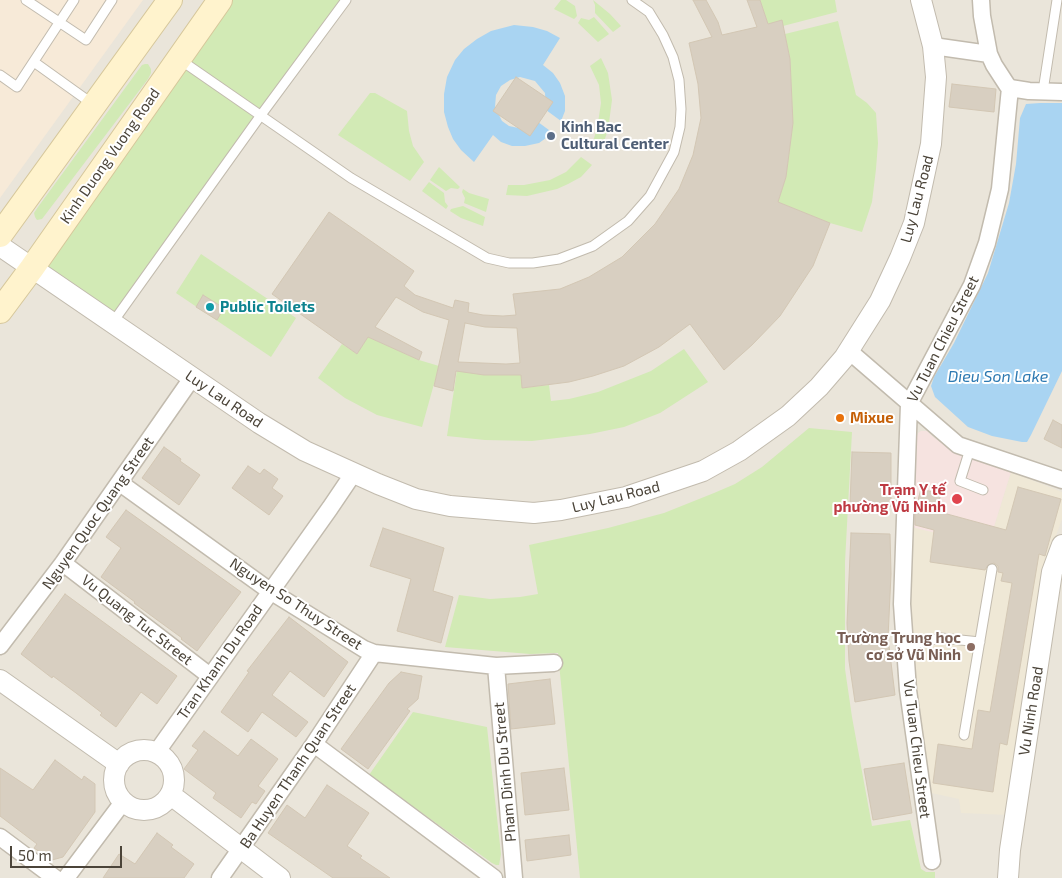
<!DOCTYPE html>
<html>
<head>
<meta charset="utf-8">
<style>
	body { margin:0 }
	#map { position:relative; width:1062px; height:878px; overflow:hidden; background:#f6f3ec; font-family:"Exo 2",sans-serif }
	canvas { display:block }
	.scale { position:absolute; left:10px; top:846px; width:112px; height:22px; box-sizing:border-box; border:2px solid #4b4439; border-top:0; padding-left:6px; font-size:15px; line-height:18px; white-space:nowrap; color:#4b4439; -webkit-text-stroke:4px #fff; paint-order:stroke }
</style>
</head>
<body>
<div id="map">
<canvas width="1062" height="878"></canvas>
<div class="scale">50 m</div>
</div>
<script>
const c = document.querySelector('canvas').getContext('2d');
c.lineJoin = 'round';
function paint(path, color) { c.fillStyle = color; c.fill(path, 'evenodd'); }
const toPath = rows => new Path2D(rows.map(r => 'M' + r).join(''));
function trace(path, color, width, dash) { c.strokeStyle = color; c.lineWidth = width; c.lineCap = dash ? 'butt' : 'round'; c.setLineDash(dash || []); c.stroke(path); }
function write(font, color, halo, rows, align = 'center') {
  c.font = font + ' "Exo 2",sans-serif'; c.lineWidth = 4; c.setLineDash([]); c.textBaseline = 'middle'; c.strokeStyle = halo; c.fillStyle = color; for (const [text, x, y, turn = 0] of rows) {
    c.save(); c.translate(x, y); c.rotate((+turn || 0) * Math.PI / 180); c.textAlign = isNaN(turn) ? turn : align; if (halo) c.strokeText(text, 0, 0); c.fillText(text, 0, 0); c.restore();
  }
}
paint(toPath([
	[0,0,1062,0,1062,878,0,878]
]), '#eae5da');
paint(toPath([
	[0,0,143,0,0,198]
]), '#f7ead8');
paint(toPath([
	[1011,472,1062,492,1062,519,1047,561,1044,574,1022,701,1009,815,961,813,959,799,927,792,908,616,908,526,988,546]
]), '#efe8d6');
paint(toPath([
	[921,431,927,431,933,437,953,451,1011,472,988,546,908,526,916,440,918,433]
]), '#f6e3e0');
paint(toPath([
	[221,0,346,0,113,322,32,268],
	[561,0,566,0,575,6,577,16,574,19,554,9],
	[593,0,610,14,621,26,613,32,595,13,595,5],
	[760,0,835,0,837,12,783,26,782,21,768,24],
	[594,17,609,34,598,42,578,23,581,18,589,20],
	[838,21,856,95,867,103,876,113,878,143,876,169,872,202,862,232,830,223,778,202,786,177,793,123,790,59,785,34],
	[601,58,608,73,612,100,608,130,601,150,592,144,597,129,601,103,599,85,590,66],
	[145,64,148,64,151,69,151,73,148,79,42,219,37,220,35,217,34,213,38,207,142,65],
	[370,93,375,93,407,111,409,131,413,146,424,162,410,181,338,135],
	[581,157,592,165,581,177,568,184,557,189,527,196,506,195,508,185,524,185,550,180,566,172],
	[439,167,460,187,458,189,451,188,446,191,430,180],
	[429,182,444,193,445,202,448,206,446,209,422,191],
	[463,189,469,193,489,199,486,212,464,203,465,198,462,192],
	[463,206,485,217,483,226,461,218,450,211,451,209],
	[201,254,296,318,271,357,176,293],
	[368,337,419,360,439,366,422,427,377,415,345,398,318,378,342,344,357,354],
	[684,349,708,382,660,413,624,427,590,434,532,441,485,440,447,436,457,370,484,375,521,375,523,388,549,385,551,401,569,399,598,392,651,371],
	[809,428,852,432,845,562,845,669,852,717,872,826,910,820,921,869,926,872,935,872,935,878,580,878,558,653,530,654,445,647,459,595,490,599,520,597,538,594,529,545,608,528,664,513,714,493,735,484,762,467],
	[413,712,487,727,501,854,499,865,496,865,492,863,369,775]
]), '#d2eab5');
paint(toPath([
	[514,25,533,27,547,31,560,38,543,65,553,73,560,83,565,96,565,111,561,121,546,110,545,93,535,81,520,77,510,80,501,86,496,95,495,107,502,121,509,126,523,129,538,122,553,133,539,143,525,146,512,146,501,142,493,135,474,162,461,150,453,139,448,127,444,112,444,94,447,77,455,60,464,49,477,39,491,31],
	[1040,103,1062,103,1062,371,1031,435,1027,442,1022,442,992,436,968,427,935,397,931,386,934,377,954,343,988,273,1009,203,1016,164,1020,118,1026,104]
]), '#a9d4f2');
const building = toPath([
	[693,0,706,0,718,22,722,35,757,27,747,0,760,0,768,24,782,20,790,59,793,123,786,177,778,202,830,223,813,266,780,316,752,345,724,370,690,324,659,347,624,366,593,376,569,382,522,388,521,375,484,375,456,371,453,391,434,386,449,320,423,312,396,297,375,327,422,352,419,360,368,337,357,354,272,294,329,212,414,271,404,286,415,295,453,308,455,300,469,303,468,312,483,315,503,316,516,315,513,294,560,289,589,277,622,257,655,224,679,189,693,155,701,118,698,84,689,43,712,37,693,0],
	[465,323,485,327,517,328,520,363,506,364,458,362,465,323],
	[516,77,553,102,530,136,493,111,516,77],
	[952,84,996,89,994,112,949,107,952,84],
	[203,295,224,308,217,320,196,307,203,295],
	[1053,420,1062,425,1062,448,1044,439,1053,420],
	[164,447,181,459,180,461,200,475,179,505,142,478,164,447],
	[852,452,891,453,891,506,850,505,852,452],
	[248,466,260,474,264,469,278,479,272,488,283,496,269,515,232,488,248,466],
	[1018,487,1061,499,1045,556,1039,554,1007,745,1000,743,993,792,933,783,938,744,972,749,978,710,990,712,1012,583,1001,581,1003,573,998,572,998,566,994,563,988,565,985,570,930,562,934,530,915,525,915,511,921,489,941,494,936,511,1006,530,1018,487],
	[126,510,241,592,197,651,181,639,182,638,134,603,135,602,101,577,121,548,106,537,126,510],
	[383,528,444,548,433,591,453,597,441,643,397,631,411,579,370,566,383,528],
	[851,533,890,534,891,574,888,638,895,695,855,702,849,661,847,623,851,533],
	[65,594,177,676,157,704,141,692,116,727,100,715,102,713,76,693,53,676,52,678,21,654,65,594],
	[289,617,348,662,324,697,290,671,272,695,308,722,296,737,262,712,248,732,221,712,249,672,247,671,289,617],
	[401,672,422,676,418,699,407,709,410,711,368,769,341,749,389,683,401,672],
	[550,679,555,724,511,729,508,684,550,679],
	[204,731,238,756,251,739,278,759,258,786,265,791,256,804,252,802,241,818,213,798,216,793,184,769,198,750,192,746,204,731],
	[55,760,82,780,84,776,95,784,95,812,63,857,52,860,34,848,37,844,0,816,0,768,33,790,55,760],
	[904,763,912,813,873,820,864,769,904,763],
	[564,768,569,810,525,815,521,773,564,768],
	[327,785,369,813,347,846,362,856,360,858,390,878,333,878,268,833,287,805,305,818,327,785],
	[157,833,173,845,171,847,194,864,184,878,103,878,119,854,135,864,157,833],
	[569,835,571,855,527,861,525,840,569,835]
]);
paint(building, '#d8cfc1');
trace(building, '#d3c7b4', 1);
const service = toPath([
	[26,0,86,40,112,0],
	[179,59,351,178,487,258,509,263,533,263,559,259,593,246,628,221,650,196,674,152,680,127,681,109,679,80,673,57,663,35,649,12,632,0],
	[34,62,94,105],
	[0,75,17,87,74,0],
	[1043,91,1057,0],
	[113,322,261,115,346,0],
	[970,449,960,481,983,490],
	[905,646,941,638,980,642],
	[964,735,992,569]
]);
const minor = toPath([
	[981,0,982,16,989,54,994,65,1007,85,1010,88,1029,91,1062,92],
	[933,46,989,54],
	[849,351,958,445,1062,480],
	[120,483,270,591,364,649,374,653,496,666,554,663],
	[63,563,210,676],
	[0,646,63,563,192,378],
	[496,666,514,878],
	[314,744,494,878],
	[156,753,330,508,353,474],
	[0,837,55,878],
	[932,861,908,690,902,604,909,404,972,285,987,243,1000,189,1010,88],
	[66,878,123,802],
	[220,878,314,744,374,653]
]);
const tertiary = toPath([
	[0,246,259,423,305,451,378,484,416,499,450,506,534,513,561,510,626,497,703,471,739,451,788,416,819,387,844,358,880,301,900,258,914,223,931,144,936,77,933,46,921,0],
	[0,680,119,764],
	'114 780a30 30 0 1 1 60 0a30 30 0 1 1-60 0Z',
	[171,795,280,878],
	[1008,878,1010,850,1052,572,1062,545]
]);
const secondary = toPath([
	[0,235,170,0],
	[0,311,32,268,220,0]
]);
trace(service, '#c2bbae', 11);
trace(minor, '#c2bbae', 19);
trace(tertiary, '#c2bbae', 22);
trace(secondary, '#d6c79b', 26);
trace(service, '#fff', 9);
trace(minor, '#fff', 16);
trace(tertiary, '#fff', 20);
trace(secondary, '#fff3cd', 24);
for (const [x, y, r, color] of [
	[551,136,5,"#5c6f8a"],
	[210,307,5,"#0f9aa8"],
	[840,418,5,"#e8710a"],
	[957,499,6,"#e0444e"],
	[971,647,5,"#8d6e63"]
]) { const dot = new Path2D(); dot.arc(x, y, r, 0, 2 * Math.PI); c.fillStyle = color; c.fill(dot); trace(dot, '#fff', 2); }
write('bold 15px', '#4e5e75', '#fff', [
	["Kinh Bac",561,127],
	["Cultural Center",561,144]
], 'left');
write('15px', '#4b4439', '#fff', [
	["Kinh Duong Vuong Road",110,156,-55],
	["Luy Lau Road",917,199,-75],
	["Vu Tuan Chieu Street",943,339,-63],
	["Luy Lau Road",224,399,34],
	["Luy Lau Road",616,497,-14],
	["Nguyen Quoc Quang Street",98,513,-55],
	["Nguyen So Thuy Street",296,604,33],
	["Vu Quang Tuc Street",137,620,38],
	["Tran Khanh Du Road",220,662,-55],
	["Vu Ninh Road",1031,711,-81],
	["Vu Tuan Chieu Street",917,749,83],
	["Ba Huyen Thanh Quan Street",298,766,-56],
	["Pham Dinh Du Street",505,772,-95]
]);
write('bold 15px', '#0d838f', '#fff', [
	["Public Toilets",220,307]
], 'left');
write('bold 15px', '#c56008', '#fff', [
	["Mixue",850,418]
], 'left');
write('bold 15px', '#be3a42', '#fff', [
	["Trạm Y tế",946,490],
	["phường Vũ Ninh",946,507]
], 'right');
write('bold 15px', '#785e54', '#fff', [
	["Trường Trung học",961,638],
	["cơ sở Vũ Ninh",961,655]
], 'right');
write('italic 16px', '#2e7ab2', '#fff', [
	["Dieu Son Lake",998,377]
]);
</script>
</body>
</html>
